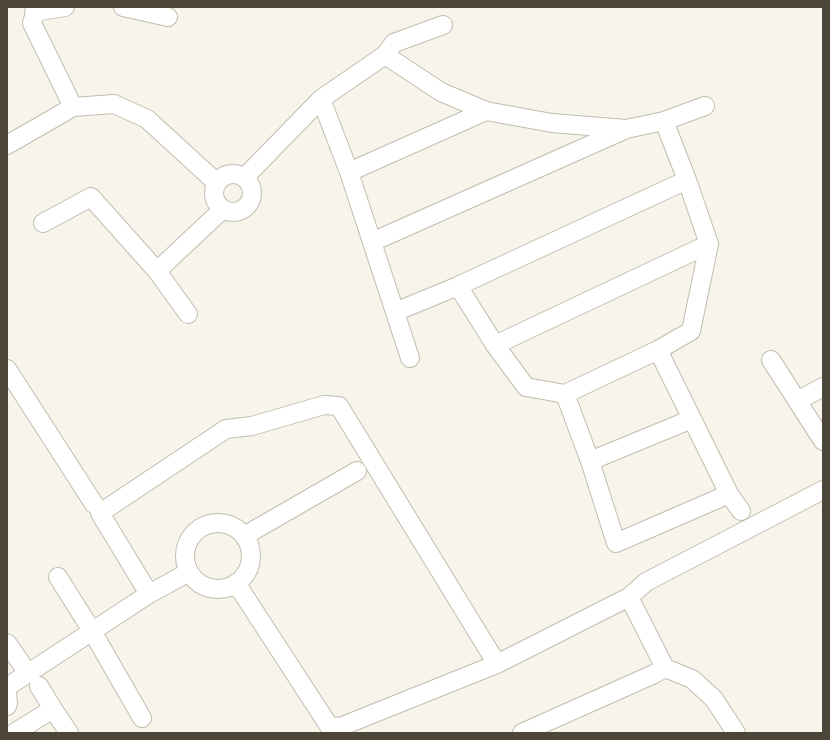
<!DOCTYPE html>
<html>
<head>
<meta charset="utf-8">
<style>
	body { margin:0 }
	#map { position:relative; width:830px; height:740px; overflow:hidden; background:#f6f4eb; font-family:Rubik,sans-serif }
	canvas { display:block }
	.frame { position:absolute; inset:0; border:8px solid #4b4638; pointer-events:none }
</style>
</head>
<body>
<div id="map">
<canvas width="830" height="740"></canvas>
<div class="frame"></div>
</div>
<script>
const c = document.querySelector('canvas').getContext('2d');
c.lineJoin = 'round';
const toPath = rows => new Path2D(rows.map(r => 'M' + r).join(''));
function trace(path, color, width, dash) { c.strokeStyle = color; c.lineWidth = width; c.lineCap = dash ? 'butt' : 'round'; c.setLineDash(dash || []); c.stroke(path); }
const street = toPath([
	[37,7,32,23,73,107],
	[123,7,168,17],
	[34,12,65,7],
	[385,55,441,92,486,111,552,123,626,129,664,121,705,106],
	[321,99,349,172,410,358],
	[7,145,73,107,114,104,147,119,217,183],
	[349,172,486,111],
	'214 193a19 19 0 1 1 38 0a19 19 0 1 1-38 0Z',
	[245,177,321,99,385,55,394,43,443,25],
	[43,223,91,197,157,271],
	[372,242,624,130],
	[458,286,495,345,526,387,565,394,590,461,616,543,729,494,658,350],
	[395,312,458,286,687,180],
	[188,314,157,271,223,209],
	[495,345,709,244],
	[771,360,823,441],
	[7,369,94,504],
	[565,394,658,350,691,331,709,244,687,180,664,121],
	[797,401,823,387],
	[590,461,692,419],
	[729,494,741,511],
	'185 556a33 33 0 1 1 66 0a33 33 0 1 1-66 0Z',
	[244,536,357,471],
	[58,577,92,631,142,718],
	[236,583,329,726,340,727,497,664],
	[149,594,189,572],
	[7,643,23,666],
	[665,668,692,679,714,699,736,733],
	[7,687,149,594,100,513,226,429,252,426,324,405,339,406,497,664,629,597],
	[7,693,8,703,7,706],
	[53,709,69,733],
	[14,733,53,709,39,686],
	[522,733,654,674,665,668,629,597,646,582,823,490]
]);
trace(street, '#c2bdad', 20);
trace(street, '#fff', 18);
</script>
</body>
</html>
